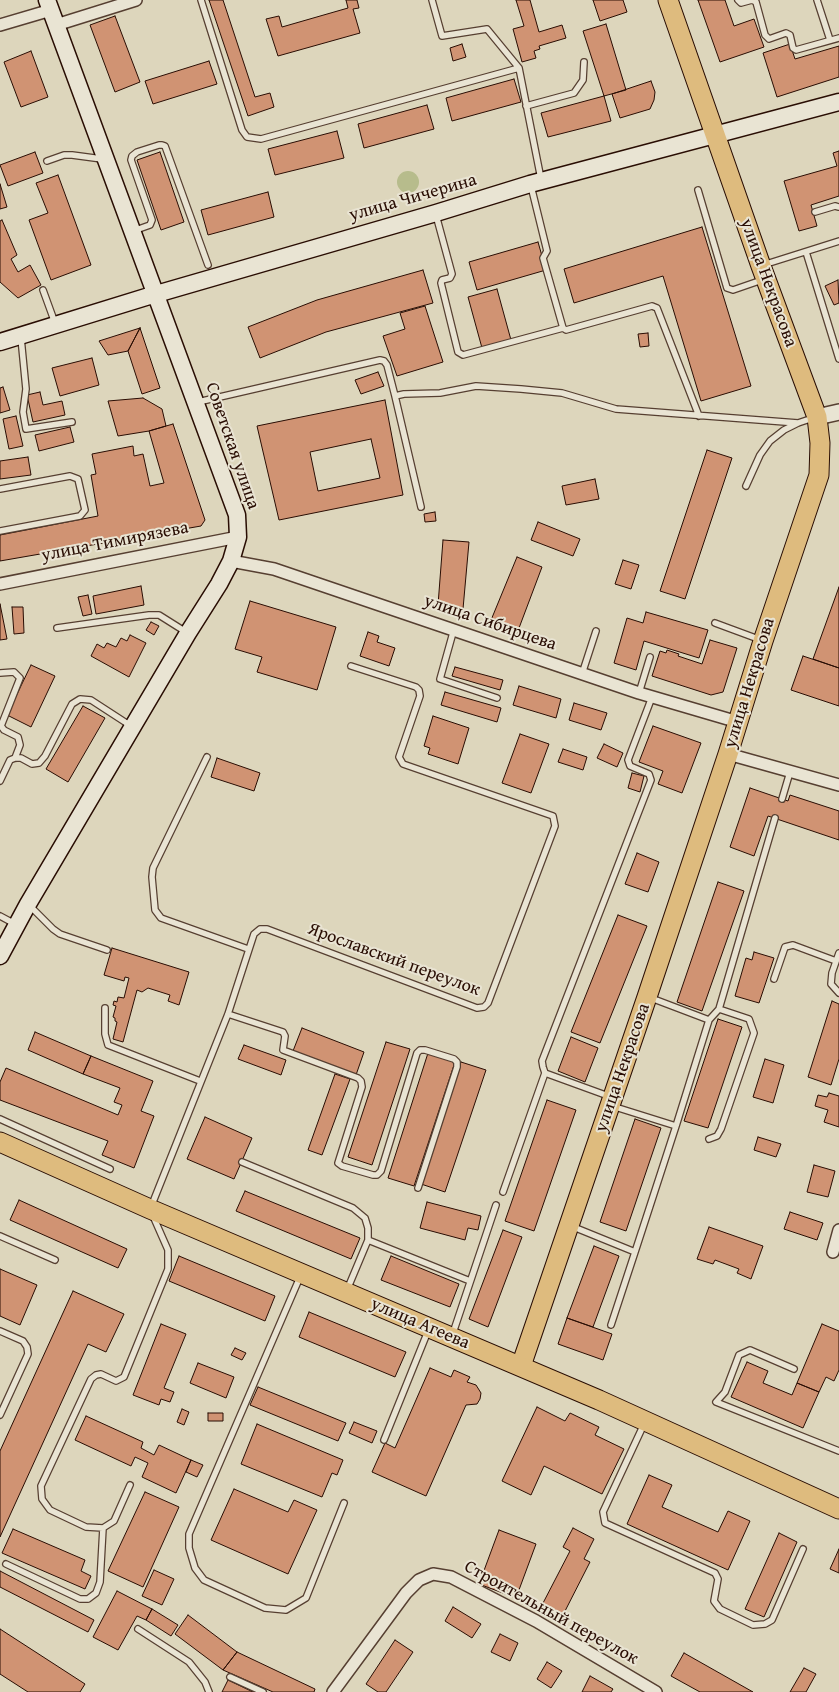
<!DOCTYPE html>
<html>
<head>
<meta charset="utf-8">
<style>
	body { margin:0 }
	canvas { display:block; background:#ddd6bc }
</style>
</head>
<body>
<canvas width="839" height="1692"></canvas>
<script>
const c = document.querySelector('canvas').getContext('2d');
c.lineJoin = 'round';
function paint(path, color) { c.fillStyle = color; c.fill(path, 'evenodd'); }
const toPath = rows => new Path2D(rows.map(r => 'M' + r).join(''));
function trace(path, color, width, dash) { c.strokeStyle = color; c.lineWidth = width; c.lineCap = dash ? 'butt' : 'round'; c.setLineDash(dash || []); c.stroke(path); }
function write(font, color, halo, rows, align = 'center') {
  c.font = font + ' "Gentium Book Plus",serif'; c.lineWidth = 4; c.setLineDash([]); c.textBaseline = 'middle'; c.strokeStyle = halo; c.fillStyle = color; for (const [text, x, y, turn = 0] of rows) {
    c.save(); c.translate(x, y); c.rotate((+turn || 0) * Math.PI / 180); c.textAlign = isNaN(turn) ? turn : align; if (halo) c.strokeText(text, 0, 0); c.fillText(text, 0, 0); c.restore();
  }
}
paint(toPath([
	'397 182a11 11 0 1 1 22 0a11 11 0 1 1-22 0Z'
]), '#b7bc8c');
const building = toPath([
	[209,0,223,0,255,97,270,93,274,107,248,116,209,0],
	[346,0,357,0,359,8,353,9,360,33,278,56,266,19,279,16,282,27,348,8,346,0],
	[516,0,530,0,539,32,562,25,566,38,539,46,540,49,534,51,536,58,522,62,513,29,524,26,516,0],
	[593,0,623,0,627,12,600,21,593,0],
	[698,0,725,0,734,26,754,19,764,47,720,62,698,0],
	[115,16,140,82,115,92,90,25,115,16],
	[606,24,626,90,604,96,583,31,606,24],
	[462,44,466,57,453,61,450,48,462,44],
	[790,44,795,59,839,46,839,77,777,97,763,53,790,44],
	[31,51,48,97,21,107,4,62,31,51],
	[209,61,217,84,153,104,145,81,209,61],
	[514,79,521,102,452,121,446,98,514,79],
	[651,81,655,92,654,100,650,109,620,118,612,94,651,81],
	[604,96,611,121,548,137,541,113,604,96],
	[427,105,434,129,364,148,358,124,427,105],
	[337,131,344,158,275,175,268,149,337,131],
	[839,151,839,196,811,205,817,226,799,231,784,181,837,166,833,153,839,151],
	[35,152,43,173,8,186,0,165,35,152],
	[160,152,184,222,161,230,137,160,160,152],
	[58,175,91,265,51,280,29,220,48,213,36,183,58,175],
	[0,184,7,207,0,209,0,184],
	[268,192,274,217,208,235,201,210,268,192],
	[2,220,17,255,11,259,18,272,30,265,41,285,18,298,0,282,0,221,2,220],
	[702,227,751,386,701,401,663,276,574,303,564,269,702,227],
	[538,242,546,270,477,290,469,262,538,242],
	[423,270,433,303,326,332,260,358,248,327,317,300,423,270],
	[838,280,839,303,834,305,825,286,838,280],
	[497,289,511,340,482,348,468,297,497,289],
	[425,306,443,362,397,376,383,336,405,329,400,313,425,306],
	[140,328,128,351,108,355,99,341,140,328],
	[140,328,160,388,142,394,128,351,140,328],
	[648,333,649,346,640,347,638,334,648,333],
	[92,358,99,385,60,396,52,368,92,358],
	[378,372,384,386,361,394,355,380,378,372],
	[3,387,10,410,0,413,0,388,3,387],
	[40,392,43,405,62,401,65,415,33,422,27,395,40,392],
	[143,398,162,409,166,426,149,431,118,436,108,401,143,398],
	[385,400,403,495,279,520,257,426,385,400],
	[371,439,380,478,318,491,310,452,371,439],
	[16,416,23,446,9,449,3,419,16,416],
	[173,424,205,520,201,526,0,561,0,535,98,516,91,475,96,474,92,454,133,446,134,456,143,454,150,486,164,483,149,431,173,424],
	[70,427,74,442,39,451,35,435,70,427],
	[707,450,732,458,685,599,660,591,707,450],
	[28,457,31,475,0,479,0,461,28,457],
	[595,479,599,499,566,505,562,486,595,479],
	[435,512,436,521,425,522,424,514,435,512],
	[538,522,580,539,573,556,531,540,538,522],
	[443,540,469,542,463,609,438,605,443,540],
	[517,557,542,567,516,636,489,625,517,557],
	[623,560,639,565,631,589,615,584,623,560],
	[141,586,144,605,96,614,93,596,141,586],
	[839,587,839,668,813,659,839,587],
	[88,595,92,614,83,616,78,597,88,595],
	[250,601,336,627,317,690,257,672,262,657,235,649,250,601],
	[0,604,7,639,0,640,0,604],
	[12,607,23,607,24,633,14,634,12,607],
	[646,612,708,630,699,658,644,641,636,670,614,663,627,618,643,623,646,612],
	[151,622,159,626,154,635,146,630,151,622],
	[368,632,379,636,377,642,395,648,389,666,360,656,368,632],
	[130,635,146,643,129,677,91,656,97,644,104,648,107,643,116,647,121,638,127,641,130,635],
	[710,640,737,648,723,692,711,695,652,676,660,651,666,653,667,650,679,654,678,656,702,664,710,640],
	[803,656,839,668,839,706,791,690,803,656],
	[31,665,55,676,31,727,7,715,31,665],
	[455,667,503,680,500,690,452,676,455,667],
	[519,686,561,699,556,718,513,705,519,686],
	[445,692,501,708,497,722,441,705,445,692],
	[574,703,607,713,601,730,569,720,574,703],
	[83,706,105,718,68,782,46,769,83,706],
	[433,716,469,728,458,764,428,754,430,748,424,746,433,716],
	[653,726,701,743,682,793,658,784,663,771,639,762,653,726],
	[520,734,549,744,531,793,502,783,520,734],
	[604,744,623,753,617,767,597,758,604,744],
	[563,749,587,757,583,770,558,762,563,749],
	[217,758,260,773,254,791,211,777,217,758],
	[632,773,644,776,640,792,628,788,632,773],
	[750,788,788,801,790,795,839,811,839,840,768,816,754,856,730,847,750,788],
	[637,853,659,862,648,892,625,884,637,853],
	[718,882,744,891,702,1011,677,1002,718,882],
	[618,915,647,926,600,1043,571,1032,618,915],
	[112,948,189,972,179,1005,168,1001,170,995,148,988,142,992,137,990,123,1042,113,1039,117,1022,115,1021,115,1018,113,1017,116,1006,113,1005,114,1001,117,1002,118,997,124,998,129,978,125,977,124,981,104,975,112,948],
	[754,952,774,958,759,1003,735,996,746,958,752,960,754,952],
	[832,1001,839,1004,839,1059,831,1085,808,1077,832,1001],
	[718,1019,742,1027,708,1128,684,1121,718,1019],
	[302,1028,364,1052,356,1075,293,1051,302,1028],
	[35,1032,91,1056,83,1074,28,1050,35,1032],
	[571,1037,598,1048,585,1082,558,1071,571,1037],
	[386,1042,410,1049,372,1165,348,1157,386,1042],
	[244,1045,286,1060,281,1075,238,1059,244,1045],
	[428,1053,455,1062,414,1186,388,1178,428,1053],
	[91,1056,153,1081,141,1111,154,1116,134,1168,102,1155,108,1141,0,1100,0,1082,6,1068,118,1115,122,1105,114,1102,120,1088,83,1074,91,1056],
	[765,1059,784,1065,773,1103,753,1097,765,1059],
	[461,1062,486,1070,445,1192,421,1184,461,1062],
	[335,1074,350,1079,322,1155,308,1150,335,1074],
	[829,1093,839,1096,839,1127,824,1122,828,1110,815,1106,818,1095,827,1097,829,1093],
	[547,1100,576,1110,534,1231,505,1221,547,1100],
	[205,1117,252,1138,234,1179,187,1159,205,1117],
	[635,1119,661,1128,626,1231,600,1222,635,1119],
	[758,1137,781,1144,776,1157,754,1150,758,1137],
	[814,1165,835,1171,828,1197,807,1192,814,1165],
	[245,1191,360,1238,351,1259,236,1211,245,1191],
	[19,1200,127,1249,118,1268,10,1220,19,1200],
	[427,1202,481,1216,478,1230,468,1228,465,1240,420,1228,427,1202],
	[790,1212,823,1223,817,1240,784,1229,790,1212],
	[709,1227,763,1246,751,1279,737,1273,739,1269,715,1260,713,1264,697,1259,709,1227],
	[503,1230,522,1237,488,1327,469,1319,503,1230],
	[594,1246,619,1256,593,1327,567,1318,594,1246],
	[179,1256,275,1296,265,1321,169,1281,179,1256],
	[391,1256,459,1284,450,1307,381,1280,391,1256],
	[0,1269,37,1285,20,1325,0,1316,0,1269],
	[73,1291,124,1314,106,1352,88,1344,0,1537,0,1451,73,1291],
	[309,1312,406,1352,395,1377,299,1337,309,1312],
	[567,1318,612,1334,603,1360,558,1344,567,1318],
	[161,1324,186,1334,164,1388,174,1392,170,1402,161,1399,159,1405,133,1395,161,1324],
	[822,1324,839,1331,839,1370,834,1381,826,1377,819,1392,797,1383,822,1324],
	[235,1348,246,1353,242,1360,231,1355,235,1348],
	[747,1362,768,1371,763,1383,792,1395,797,1383,819,1392,803,1428,731,1397,747,1362],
	[198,1363,234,1377,226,1398,190,1383,198,1363],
	[430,1368,451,1377,454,1370,470,1377,467,1382,476,1385,481,1393,480,1399,477,1404,466,1405,426,1496,372,1472,385,1443,395,1448,430,1368],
	[258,1387,346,1423,338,1441,250,1405,258,1387],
	[537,1407,565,1421,570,1413,599,1427,595,1435,624,1449,602,1494,544,1466,531,1495,502,1481,537,1407],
	[182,1409,189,1412,184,1425,177,1422,182,1409],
	[208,1413,223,1413,223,1421,208,1421,208,1413],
	[86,1416,143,1442,141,1448,154,1455,159,1445,191,1460,176,1493,142,1477,148,1463,135,1457,131,1466,75,1440,86,1416],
	[354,1422,377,1431,372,1443,349,1433,354,1422],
	[257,1424,343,1460,337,1475,332,1473,322,1497,241,1464,257,1424],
	[191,1460,203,1465,197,1477,186,1472,191,1460],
	[649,1475,672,1485,662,1507,718,1532,728,1511,750,1521,728,1570,627,1524,649,1475],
	[234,1489,288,1512,294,1500,317,1510,288,1574,211,1540,234,1489],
	[145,1492,179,1507,143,1587,108,1571,145,1492],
	[573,1528,594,1539,584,1559,590,1562,563,1615,542,1605,570,1551,563,1547,573,1528],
	[13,1529,85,1560,81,1571,91,1576,85,1589,2,1553,13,1529],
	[499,1530,536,1544,516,1598,479,1584,499,1530],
	[779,1533,797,1542,764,1617,745,1609,779,1533],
	[839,1549,839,1573,830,1569,839,1549],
	[154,1570,174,1579,162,1605,142,1596,154,1570],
	[0,1571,94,1620,88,1632,0,1587,0,1571],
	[117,1591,152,1609,146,1620,137,1616,118,1650,93,1637,117,1591],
	[453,1607,481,1624,472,1638,445,1621,453,1607],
	[152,1609,178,1625,171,1636,146,1620,152,1609],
	[188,1615,237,1652,223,1670,175,1634,188,1615],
	[0,1629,85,1684,80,1692,28,1692,0,1674,0,1629],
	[500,1634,518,1643,510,1661,491,1652,500,1634],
	[395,1640,413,1652,386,1692,378,1692,366,1684,395,1640],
	[237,1652,315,1689,314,1692,273,1692,223,1670,237,1652],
	[684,1653,753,1692,700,1692,671,1676,684,1653],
	[547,1662,562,1671,551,1688,537,1679,547,1662],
	[804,1668,816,1674,806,1692,790,1692,804,1668],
	[590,1676,613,1689,611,1692,582,1692,590,1676],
	[228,1680,253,1692,222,1692,228,1680]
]);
paint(building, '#d09373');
trace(building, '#290d03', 1);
const service = toPath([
	[201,0,242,130,247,137,261,139,519,68],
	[432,0,442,36,487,29,519,68,541,179],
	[738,0,741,3,752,0,756,2,765,35,769,39,786,33,790,35,793,48,796,50,839,38],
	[817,0,830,40],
	[526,106,574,93,583,80,584,62],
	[47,161,64,155,72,155,102,159],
	[531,186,547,251,543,258,563,328,566,330,652,306,657,308,699,416],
	[698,190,727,288,733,290,762,280],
	[815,212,835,206,839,207],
	[436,215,452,274,450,278,442,280,441,283,458,352,463,355,563,328],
	[133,231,150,225,152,220,131,160,132,156,137,152,159,145,162,145,165,146,208,265],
	[806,252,839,359],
	[763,265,839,241],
	[43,290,55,323],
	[21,338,26,389,23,412,26,429,72,422],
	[198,402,380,360,384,361,387,365,395,396],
	[746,486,760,455,770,441,784,430,798,423,813,418],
	[0,489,70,476,78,479,85,510,80,516,0,531],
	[421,507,395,396,404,394,440,393,476,386,521,389,562,393,616,409,798,423],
	[715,623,761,640],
	[57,628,149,615,159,615,186,632],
	[454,629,440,679,497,698],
	[0,673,14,672,20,678,1,726,4,730,18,737,20,745,15,758],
	[582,674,596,631],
	[639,693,650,657],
	[207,757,153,868,152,877,155,910,161,918,248,949],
	[0,781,10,760,15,758,21,758,32,764,39,763,45,756,72,704,80,699,91,700,131,726],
	[782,799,790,772],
	[30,906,53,929,60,934,107,950],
	[0,916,15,924],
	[839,953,832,973,831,984,839,993],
	[774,979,785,947,793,945,836,961],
	[105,1008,105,1034,108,1045,200,1081],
	[719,1009,775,818],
	[228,1014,283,1032,285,1036,283,1050,358,1078,361,1081,362,1087,338,1163,342,1166,373,1175,377,1175,381,1171,417,1053,420,1050,425,1050,454,1059,457,1062,457,1067,418,1188],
	[611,1097,545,1073,543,1067,542,1061,651,780,649,774,630,766,628,760,652,697],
	[612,1106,676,1126,709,1020,651,998],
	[0,1119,110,1169],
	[709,1139,717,1136,721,1129,754,1033,749,1019,719,1009,709,1020],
	[242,1162,353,1208,365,1218,368,1228,368,1240,347,1290],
	[503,1192,545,1073],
	[151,1207,228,1014,254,934,260,929,267,929,477,1008,484,1007,488,1003,555,826,553,816,403,764,399,757,420,696,419,690,416,687,351,666],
	[571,1226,635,1252,611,1325],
	[0,1236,55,1260],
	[368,1240,470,1281],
	[635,1252,676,1126],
	[300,1277,189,1534,189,1548,195,1568,204,1580,265,1608,286,1610,306,1598,344,1503],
	[0,1331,23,1341,27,1347,28,1354,0,1415],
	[452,1336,496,1205],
	[794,1369,750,1350,739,1355,725,1392,716,1402,839,1451],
	[644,1424,603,1512,605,1523,715,1573,718,1579,714,1601,720,1609,753,1625,765,1624,772,1620,803,1549],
	[384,1440,428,1331],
	[130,1485,114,1521,103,1528,86,1527,50,1510,42,1499,41,1486,91,1379,96,1375,101,1374,116,1381,124,1377,168,1269,168,1250,153,1216],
	[6,1564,80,1599,88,1599,96,1593,100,1582,103,1528],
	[138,1629,189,1662,205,1682,209,1692],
	[230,1677,263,1692]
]);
const minor = toPath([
	[0,25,51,10],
	[56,25,136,0],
	[231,561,274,569,639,693,738,722],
	[0,584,238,537],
	[728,754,839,785],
	[833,1252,839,1230],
	[333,1692,406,1593,419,1580,433,1574,451,1577,536,1621,656,1692]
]);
const tertiary = toPath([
	[817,417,839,412]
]);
const secondary = toPath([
	[0,342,146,297,436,213,530,184,839,102],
	[0,956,28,904,188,633,219,584,231,561,238,537,237,515,47,0]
]);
const primary = toPath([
	[521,1366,647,997,728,754,763,641,819,475,820,443,817,417,761,266,668,0]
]);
const trunk = toPath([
	[0,1142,150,1209,599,1400,839,1509]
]);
trace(service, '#563f31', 8);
trace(minor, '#563f31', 14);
trace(tertiary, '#563f31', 18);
trace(secondary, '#290d03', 19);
trace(primary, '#290d03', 21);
trace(trunk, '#290d03', 21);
trace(service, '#e9e4d3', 5.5);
trace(minor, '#e9e4d3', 11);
trace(tertiary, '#e9e4d3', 15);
trace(secondary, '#e9e4d3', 16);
trace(primary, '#debb7e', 19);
trace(trunk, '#debb7e', 19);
write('18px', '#290d03', '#e9e4d3', [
	["улица Чичерина",413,198,-16],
	["улица Некрасова",768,283,70],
	["Советская улица",232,446,71],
	["улица Тимирязева",115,542,-11],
	["улица Сибирцева",490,623,19],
	["улица Некрасова",750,683,-73],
	["Ярославский переулок",394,960,20],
	["улица Некрасова",623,1068,-71],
	["улица Агеева",420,1324,23],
	["Строительный переулок",551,1613,29]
]);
</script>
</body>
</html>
